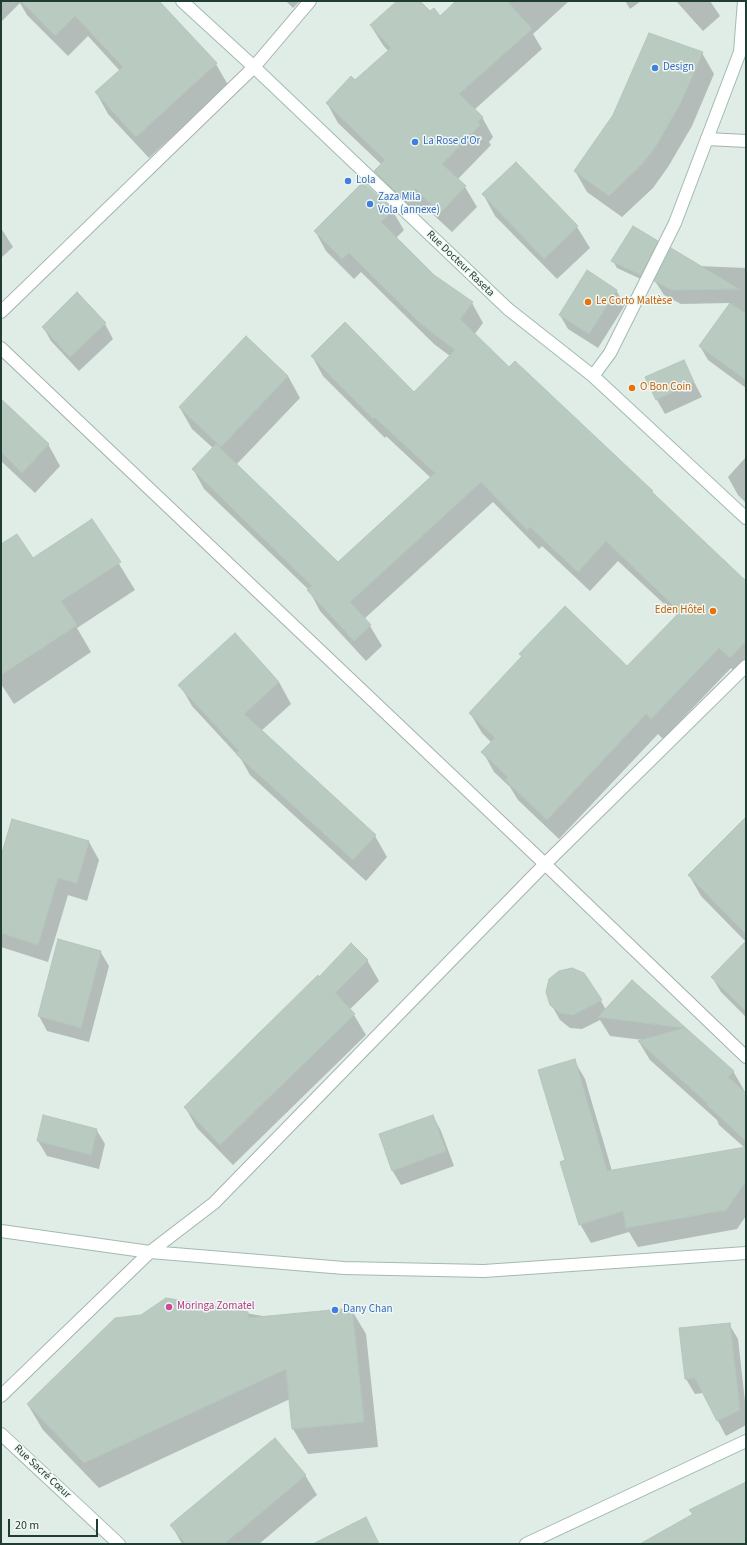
<!DOCTYPE html>
<html>
<head>
<meta charset="utf-8">
<style>
	body { margin:0 }
	#map { position:relative; width:747px; height:1545px; overflow:hidden; background:#e0ece6; font-family:"Source Sans 3",sans-serif }
	canvas { display:block }
	.frame { position:absolute; inset:0; border:2px solid #203d33; pointer-events:none }
	.scale { position:absolute; left:8px; top:1519px; width:90px; height:18px; box-sizing:border-box; border:2px solid #203d33; border-top:0; padding-left:5px; font-size:12px; line-height:14px; white-space:nowrap; color:#203d33; -webkit-text-stroke:3px #f1f8f4; paint-order:stroke }
</style>
</head>
<body>
<div id="map">
<canvas width="747" height="1545"></canvas>
<div class="frame"></div>
<div class="scale">20 m</div>
</div>
<script>
const c = document.querySelector('canvas').getContext('2d');
c.lineJoin = 'round';
function paint(path, color) { c.fillStyle = color; c.fill(path, 'evenodd'); }
const toPath = rows => new Path2D(rows.map(r => 'M' + r).join(''));
function trace(path, color, width, dash) { c.strokeStyle = color; c.lineWidth = width; c.lineCap = dash ? 'butt' : 'round'; c.setLineDash(dash || []); c.stroke(path); }
function write(font, color, halo, rows, align = 'center') {
  c.font = font + ' "Source Sans 3",sans-serif'; c.lineWidth = 3; c.setLineDash([]); c.textBaseline = 'middle'; c.strokeStyle = halo; c.fillStyle = color; for (const [text, x, y, turn = 0] of rows) {
    c.save(); c.translate(x, y); c.rotate((+turn || 0) * Math.PI / 180); c.textAlign = isNaN(turn) ? turn : align; if (halo) c.strokeText(text, 0, 0); c.fillText(text, 0, 0); c.restore();
  }
}
paint(toPath([
	[1,1,158,1,216,64,228,85,149,158,108,114,96,92,120,71,88,36,68,56,27,15,20,3,1,22],
	[286,1,300,1,293,8],
	[398,1,419,1,430,13,440,17,458,1,569,1,533,34,542,49,474,110,482,117,493,137,489,142,491,145,457,180,465,187,477,207,452,232,426,208,416,218,387,191,375,171,382,165,338,123,327,103,355,82,389,52,383,45,371,26],
	[625,1,641,1,630,9],
	[676,1,710,1,720,16,703,31],
	[702,53,714,74,692,126,668,167,653,188,622,217,587,192,575,171],
	[483,194,577,227,590,248,557,279,495,216],
	[392,210,404,230,396,238,434,275,472,303,483,323,474,335,509,369,746,582,746,674,742,678,731,668,663,739,658,734,559,839,518,800,510,787,494,772,483,752,492,743,482,733,470,713,522,657,521,654,627,668,677,616,618,561,590,591,542,546,539,549,493,502,364,619,370,626,382,646,366,661,320,611,309,590,204,489,193,469,213,448,192,429,180,408,288,376,300,398,236,465,338,564,431,478,386,436,385,438,323,376,312,356,414,394,450,356,434,344,361,272,354,279,326,251,315,231],
	[1,228,13,247,1,258],
	[657,241,661,249,645,281,617,268,613,261],
	[698,266,746,268,746,388,708,360,700,346,730,303,681,304,664,295,655,281],
	[616,290,625,305,598,348,568,329,560,315],
	[105,324,113,339,79,371,51,341,43,327],
	[683,361,702,397,665,414,657,400],
	[1,401,48,444,60,466,35,493,1,461],
	[746,457,746,503,738,495,728,477],
	[92,520,135,590,77,628,91,652,14,704,1,684,1,545,32,559],
	[279,682,291,704,261,731,375,836,387,857,366,881,250,775,241,759,192,706,180,685],
	[12,820,89,842,99,860,87,901,68,895,48,962,1,947,1,860],
	[746,832,746,942,701,896,689,875],
	[100,951,109,966,89,1042,47,1031,39,1016],
	[367,960,379,981,349,1010,354,1015,366,1035,233,1165,197,1128,185,1107,319,978],
	[746,962,746,1017,721,992,712,977],
	[632,981,733,1071,744,1090,743,1092,746,1094,746,1216,737,1229,638,1247,629,1232,591,1243,580,1224,566,1161,574,1060,585,1079,612,1171,745,1148,719,1125,717,1120,650,1060,639,1042,643,1040,610,1036,600,1020,582,1029,570,1028,560,1020,551,1004,601,1001,606,1010],
	[433,1116,441,1131,454,1166,401,1185,392,1170],
	[96,1129,105,1144,99,1169,47,1156,38,1141],
	[167,1300,269,1317,351,1309,366,1334,378,1447,308,1454,293,1429,290,1399,99,1488,43,1430,28,1405,142,1316],
	[729,1324,738,1339,746,1410,746,1425,726,1436,703,1393,695,1394,686,1379,680,1329],
	[305,1475,317,1495,259,1544,182,1544,172,1526]
]), '#0003');
const building = toPath([
	[21,1,159,1,217,63,136,137,95,92,123,67,75,16,55,36,21,1],
	[397,1,420,1,430,11,434,8,440,16,456,1,507,1,532,29,459,94,483,117,478,122,480,125,442,164,466,186,440,213,415,189,404,199,374,171,385,160,326,103,351,76,355,80,391,48,370,25,397,1],
	[649,33,703,52,680,104,656,146,643,163,609,196,574,171,613,115,649,33],
	[516,162,578,226,544,259,482,194,516,162],
	[363,182,393,210,381,222,434,275,473,302,460,319,509,367,515,361,653,491,652,492,746,581,746,641,730,658,719,648,651,719,646,714,547,820,505,780,508,777,481,752,495,738,469,713,522,656,519,654,565,606,627,666,680,612,606,541,578,572,530,527,527,530,481,482,350,602,371,625,354,641,307,590,312,586,192,469,216,444,338,562,435,473,374,417,373,419,311,356,345,322,414,392,455,350,421,324,349,253,342,259,314,231,363,182],
	[633,226,658,241,641,275,611,261,633,226],
	[671,248,739,289,672,290,654,281,671,248],
	[587,270,617,290,589,334,559,315,587,270],
	[77,292,106,323,70,357,42,327,77,292],
	[730,303,746,314,746,380,699,346,730,303],
	[246,336,288,376,221,447,179,407,246,336],
	[684,360,694,382,656,400,645,377,684,360],
	[1,399,49,444,22,473,1,452,1,399],
	[92,519,121,562,61,601,77,625,1,675,1,544,17,534,33,558,92,519],
	[235,633,279,682,244,714,376,835,353,860,236,754,239,751,178,685,235,633],
	[746,817,746,934,688,875,746,817],
	[12,819,89,841,77,883,58,878,38,945,1,933,1,856,12,819],
	[58,939,101,951,81,1028,38,1016,58,939],
	[746,941,746,1011,711,977,746,941],
	[351,943,368,960,335,993,355,1014,220,1145,184,1107,318,975,319,977,351,943],
	[572,968,584,973,602,1000,573,1015,560,1013,550,1005,546,992,549,979,559,971,572,968],
	[632,980,734,1071,728,1077,746,1093,746,1141,707,1105,708,1104,638,1041,684,1028,598,1017,632,980],
	[575,1059,607,1171,746,1147,746,1181,726,1210,626,1228,623,1211,579,1225,560,1162,565,1160,538,1070,575,1059],
	[43,1115,97,1129,91,1155,37,1141,43,1115],
	[433,1115,446,1151,392,1171,379,1134,433,1115],
	[166,1298,248,1312,248,1318,352,1308,364,1422,292,1429,286,1369,84,1463,27,1404,115,1318,141,1315,166,1298],
	[730,1323,740,1410,717,1421,695,1378,685,1379,679,1328,730,1323],
	[275,1438,306,1475,224,1544,186,1544,170,1525,275,1438],
	[746,1482,746,1544,640,1544,693,1514,689,1510,746,1482],
	[366,1517,379,1544,313,1544,366,1517]
]);
paint(building, '#b9cac1');
trace(building, '#b3c6bc', 1);
const lane = toPath([
	[707,139,746,141]
]);
const street = toPath([
	[1,312,254,67,310,1],
	[1,348,545,864,746,1057],
	[1,1396,150,1252,214,1203,545,864,746,666]
]);
const secondary = toPath([
	[182,1,254,67,508,309,593,376,746,518],
	[593,376,610,353,675,223,740,52,744,1],
	[1,1231,150,1252,344,1268,484,1271,746,1253],
	[1,1434,119,1544],
	[526,1544,746,1441]
]);
trace(lane, '#a3b4ad', 14);
trace(street, '#a3b4ad', 14);
trace(secondary, '#a1bbb0', 14);
trace(lane, '#fff', 12);
trace(street, '#fff', 12);
trace(secondary, '#fff', 12);
for (const [x, y, r, color] of [
	[655,68,4,"#3f7fe0"],
	[415,142,4,"#3f7fe0"],
	[348,181,4,"#3f7fe0"],
	[370,204,4,"#3f7fe0"],
	[588,302,4,"#e8710a"],
	[632,388,4,"#e8710a"],
	[713,611,4,"#e8710a"],
	[169,1307,4,"#d1479c"],
	[335,1310,4,"#3f7fe0"]
]) { const dot = new Path2D(); dot.arc(x, y, r, 0, 2 * Math.PI); c.fillStyle = color; c.fill(dot); trace(dot, '#f1f8f4', 1.5); }
write('11px', '#366cbe', '#f1f8f4', [
	["Design",663,68],
	["La Rose d'Or",423,142],
	["Lola",356,181],
	["Zaza Mila",378,198],
	["Vola (annexe)",378,211],
	["Dany Chan",343,1310]
], 'left');
write('11px', '#203d33', '#f1f8f4', [
	["Rue Docteur Raseta",460,264,44],
	["Rue Sacré Cœur",42,1472,43]
]);
write('11px', '#c56008', '#f1f8f4', [
	["Le Corto Maltèse",596,302],
	["O Bon Coin",640,388],
	["Eden Hôtel",705,611,"right"]
], 'left');
write('11px', '#b23c85', '#f1f8f4', [
	["Moringa Zomatel",177,1307]
], 'left');
</script>
</body>
</html>
